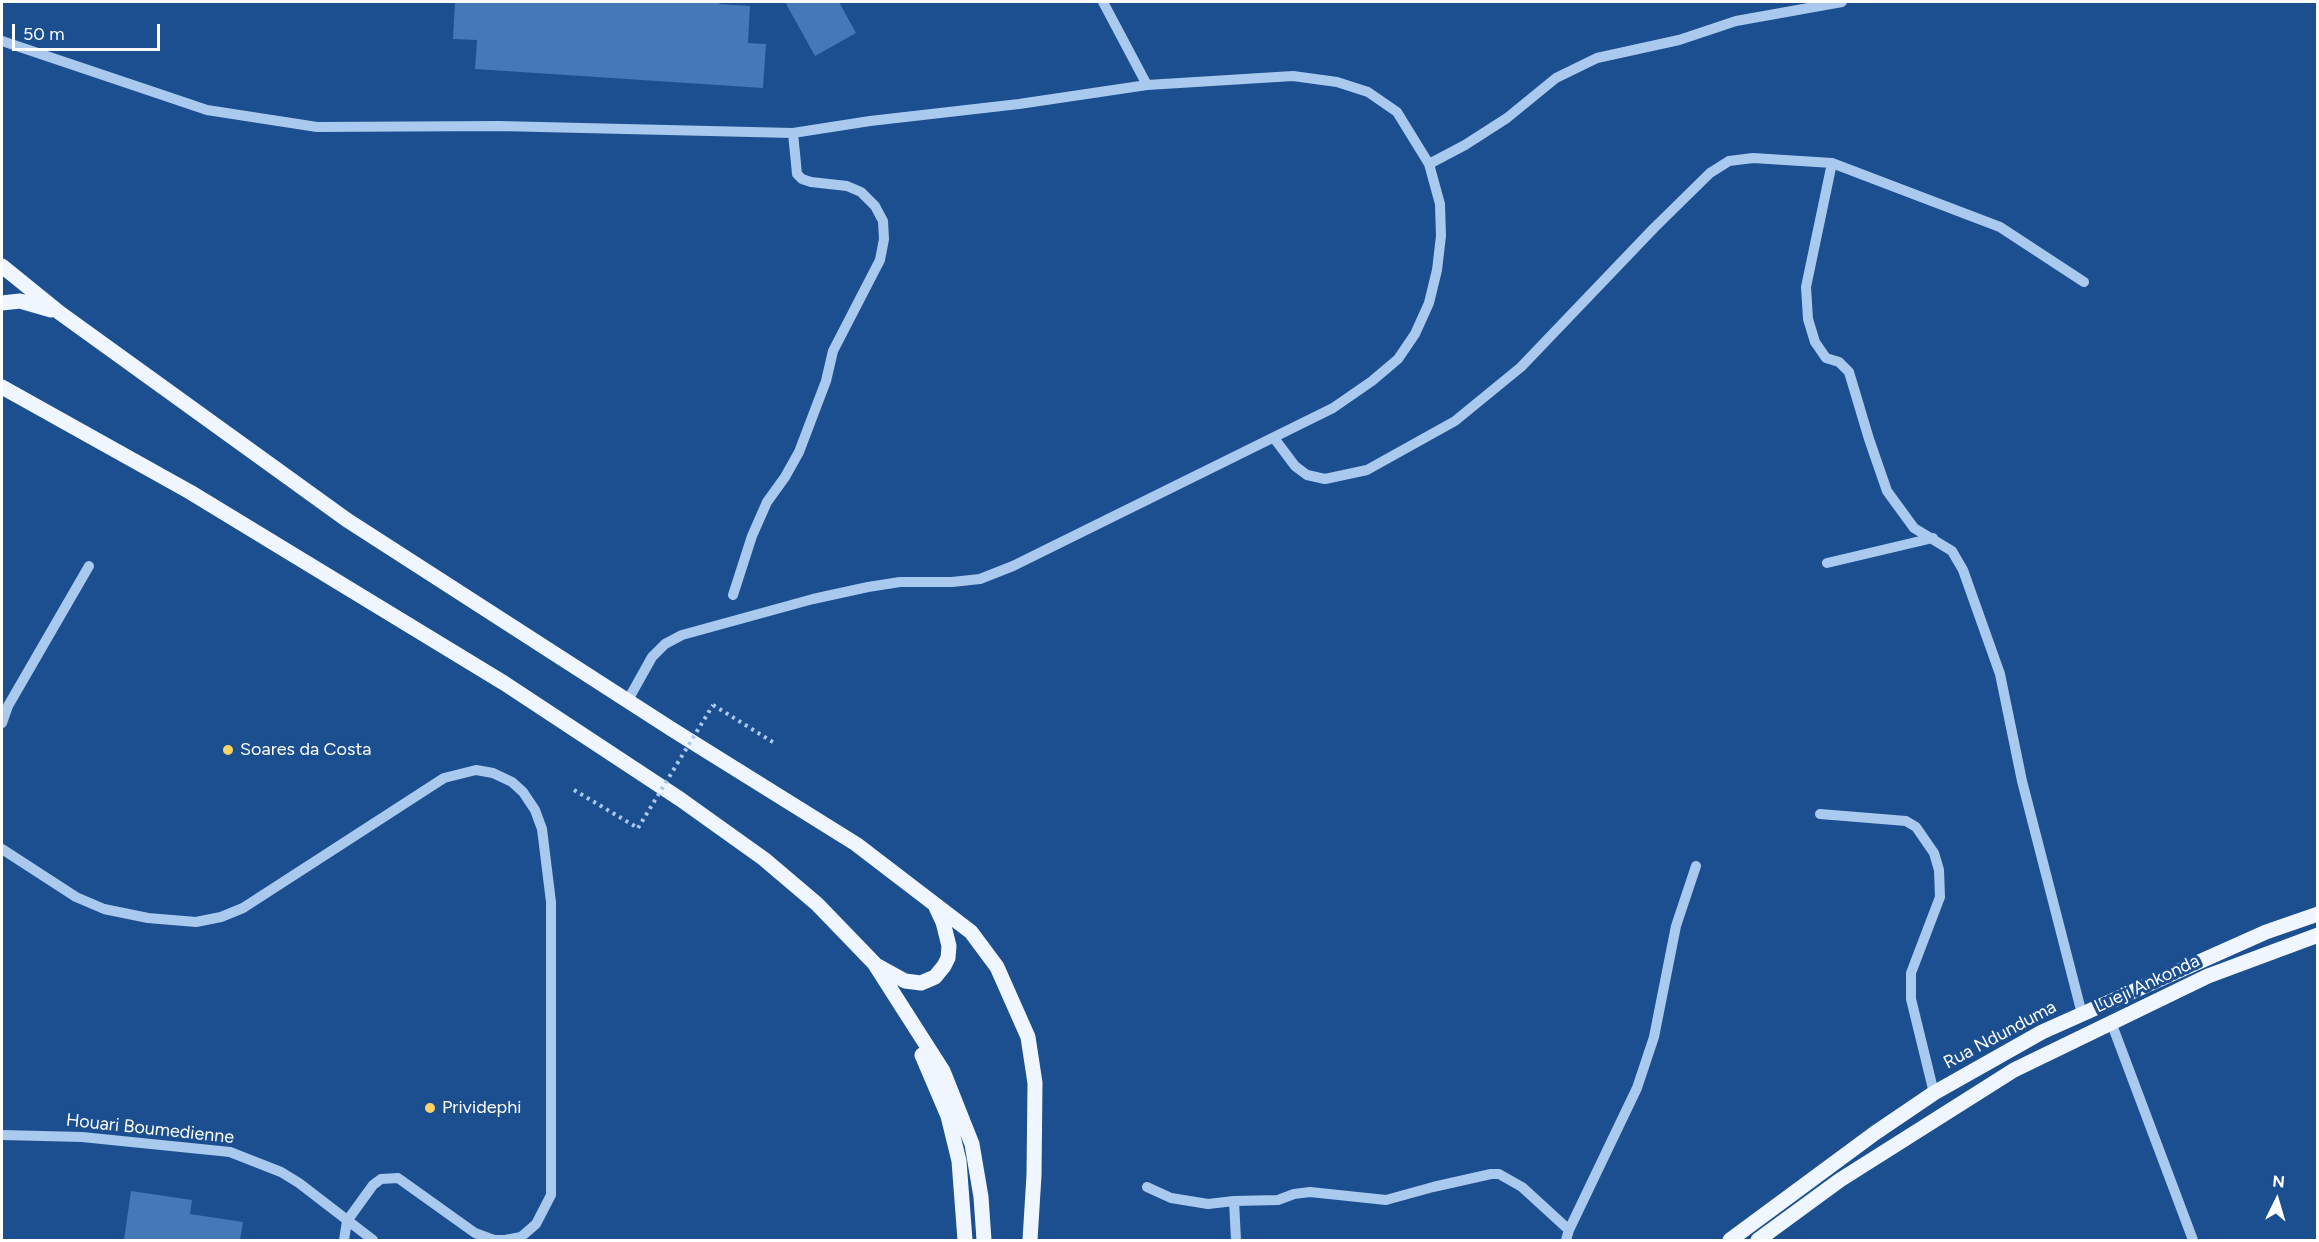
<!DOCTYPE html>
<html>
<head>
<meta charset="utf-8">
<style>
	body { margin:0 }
	#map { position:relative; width:2319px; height:1242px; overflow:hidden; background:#1b4f8f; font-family:Figtree,sans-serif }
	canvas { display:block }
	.frame { position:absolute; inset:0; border:3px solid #fff; pointer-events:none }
	.north { position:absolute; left:2247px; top:1170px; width:60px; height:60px; -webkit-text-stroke:4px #1b4f8f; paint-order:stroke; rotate:5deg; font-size:16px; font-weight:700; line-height:24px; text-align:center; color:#fff }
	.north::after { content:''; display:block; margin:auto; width:21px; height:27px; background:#fff; clip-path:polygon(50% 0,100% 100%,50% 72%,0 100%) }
	.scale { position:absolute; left:12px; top:24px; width:148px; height:27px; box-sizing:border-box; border:3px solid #fff; border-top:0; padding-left:8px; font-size:18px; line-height:21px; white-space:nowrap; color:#fff; -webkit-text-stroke:4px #1b4f8f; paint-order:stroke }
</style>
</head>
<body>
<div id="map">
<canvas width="2319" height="1242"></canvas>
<div class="frame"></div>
<div class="north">N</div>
<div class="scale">50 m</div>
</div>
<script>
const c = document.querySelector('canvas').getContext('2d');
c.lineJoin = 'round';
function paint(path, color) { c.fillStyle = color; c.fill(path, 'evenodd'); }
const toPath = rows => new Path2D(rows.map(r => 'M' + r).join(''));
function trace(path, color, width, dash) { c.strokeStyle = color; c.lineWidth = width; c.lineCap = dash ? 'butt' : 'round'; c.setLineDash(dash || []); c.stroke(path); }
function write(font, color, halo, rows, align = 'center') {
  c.font = font + ' Figtree,sans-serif'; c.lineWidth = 6; c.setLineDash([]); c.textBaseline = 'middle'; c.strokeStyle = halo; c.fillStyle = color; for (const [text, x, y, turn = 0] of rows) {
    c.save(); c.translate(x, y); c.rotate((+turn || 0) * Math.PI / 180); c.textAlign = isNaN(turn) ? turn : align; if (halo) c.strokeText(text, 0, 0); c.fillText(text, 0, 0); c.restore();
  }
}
paint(toPath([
	[455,2,720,2,719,4,750,6,748,43,766,44,763,88,475,69,477,40,453,39],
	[785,2,839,2,856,33,815,56],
	[131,1191,192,1200,190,1214,243,1222,240,1240,124,1240]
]), '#4478b7');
trace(toPath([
	[713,705,776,744],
	[574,790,638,828]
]), '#a9c9ee', 4, [3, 4.5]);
trace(toPath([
	[2,41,207,110,317,127,499,126,793,133,870,121,1019,104,1147,85],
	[1832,163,1806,287,1808,319,1815,342,1826,358,1839,362,1849,372,1869,439,1887,491,1914,528,1952,551,1963,570,2000,674,2022,781,2082,1014],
	[1429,164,1465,145,1507,118,1556,78,1597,58,1679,40,1736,21,1842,2],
	[1274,438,1295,466,1307,475,1325,479,1367,470,1455,421,1521,367,1654,228,1710,173,1729,161,1753,158,1832,163,2000,227,2084,282],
	[1827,563,1933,538],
	[733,595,752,536,767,502,785,477,799,452,826,381,833,351,880,260,884,239,883,221,875,206,861,192,847,186,811,182,802,179,797,174,793,133],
	[628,700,652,657,665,644,682,635,813,599,868,587,900,582,952,582,980,579,1013,566,1333,408,1372,381,1398,359,1415,334,1429,303,1437,270,1441,236,1440,204,1429,164,1397,112,1368,92,1337,82,1293,76,1147,85,1103,2],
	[2,723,8,706,89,566],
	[1820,814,1906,821,1916,827,1934,853,1939,870,1940,897,1911,973,1911,999,1934,1093],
	[2,849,76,897,104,909,148,918,196,922,221,917,243,908,444,778,476,770,493,773,512,782,523,792,535,810,542,829,551,902,551,1195,536,1224,521,1237,505,1240,494,1240,475,1233,398,1178,381,1179,373,1185,347,1221,344,1240],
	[2111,1022,2193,1240],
	[2,1135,82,1137,230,1152,281,1172,299,1183,373,1240],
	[1147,1187,1171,1198,1208,1204,1234,1201,1278,1200,1294,1194,1310,1192,1386,1200,1433,1187,1491,1174,1499,1174,1522,1187,1569,1230],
	[1234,1201,1236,1240],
	[1566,1240,1569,1230,1637,1088,1654,1037,1676,926,1696,866]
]), '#a9c9ee', 10);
trace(toPath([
	[2,266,60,313,347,520,673,730,856,844,971,932,997,967,1028,1037,1035,1083,1034,1175,1030,1240],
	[2,303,20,301,51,310],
	[2,387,190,492,504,683,680,799,764,859,817,904,874,963,943,1071,972,1144,981,1197,984,1240],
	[876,965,905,981,921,983,935,977,944,966,948,958,949,946,943,922,936,907],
	[922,1055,948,1116,959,1161,965,1240],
	[1730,1240,1875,1133,1934,1093,2042,1032,2266,932,2318,914],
	[1758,1240,1840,1180,2014,1070,2208,976,2318,935]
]), '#f0f6ff', 15);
trace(toPath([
	[638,828,713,705]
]), '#a9c9ee', 4, [3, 4.5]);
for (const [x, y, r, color] of [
	[228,750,6,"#ffd166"],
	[430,1108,6,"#ffd166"]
]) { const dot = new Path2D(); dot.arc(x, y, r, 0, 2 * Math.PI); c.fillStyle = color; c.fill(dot); trace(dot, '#1b4f8f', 2); }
write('18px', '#fff', '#1b4f8f', [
	["Soares da Costa",240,750],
	["Prividephi",442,1108]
], 'left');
write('18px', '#fff', '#1b4f8f', [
	["Lueji Ankonda",2147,984,-25],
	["Rua Ndunduma",2000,1035,-28],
	["Houari Boumedienne",150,1129,6]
]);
</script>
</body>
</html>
